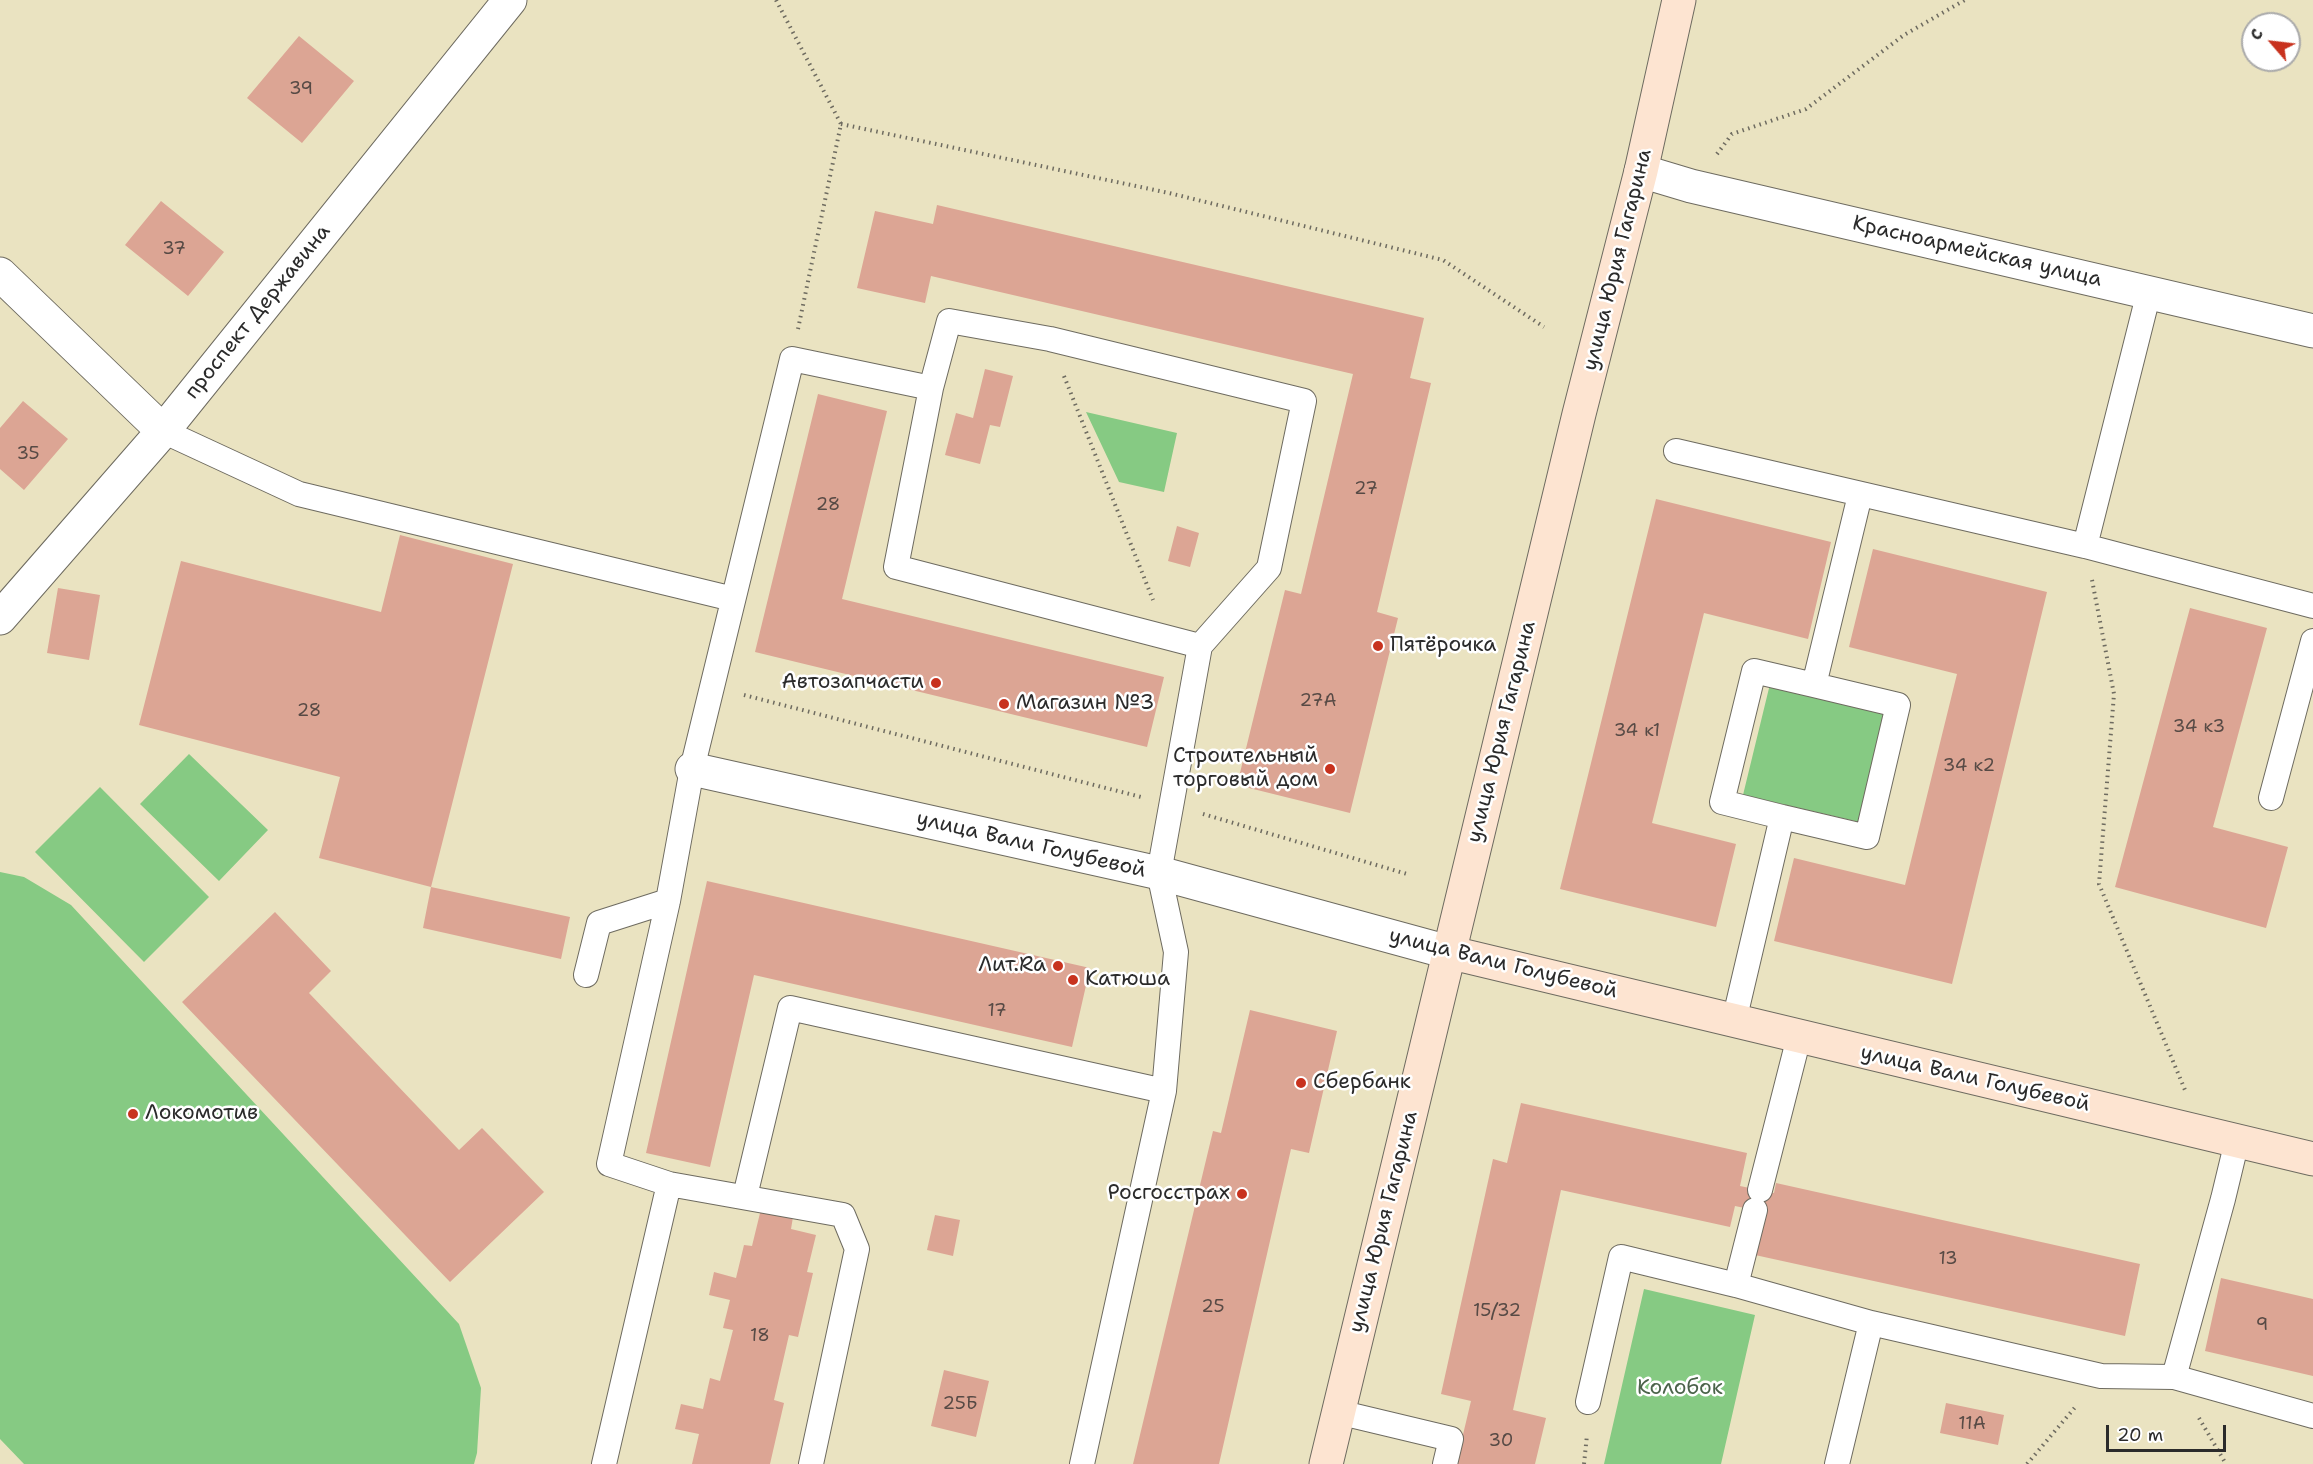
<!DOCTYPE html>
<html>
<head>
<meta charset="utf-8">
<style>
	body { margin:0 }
	#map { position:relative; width:2313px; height:1464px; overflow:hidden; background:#eae3c1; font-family:"Shantell Sans",sans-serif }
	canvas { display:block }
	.north { position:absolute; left:2241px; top:12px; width:60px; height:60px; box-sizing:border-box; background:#fff; border:2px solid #aaa; border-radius:50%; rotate:298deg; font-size:16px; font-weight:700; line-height:24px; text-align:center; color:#2b2b2b }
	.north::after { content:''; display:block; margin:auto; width:21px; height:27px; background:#c8321e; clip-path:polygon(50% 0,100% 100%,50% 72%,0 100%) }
	.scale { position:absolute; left:2106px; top:1425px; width:120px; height:27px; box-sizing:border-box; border:3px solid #2b2b2b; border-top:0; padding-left:8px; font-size:18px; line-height:21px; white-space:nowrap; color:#2b2b2b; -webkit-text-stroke:4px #fff; paint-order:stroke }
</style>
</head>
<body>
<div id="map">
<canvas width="2313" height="1464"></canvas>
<div class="north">С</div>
<div class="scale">20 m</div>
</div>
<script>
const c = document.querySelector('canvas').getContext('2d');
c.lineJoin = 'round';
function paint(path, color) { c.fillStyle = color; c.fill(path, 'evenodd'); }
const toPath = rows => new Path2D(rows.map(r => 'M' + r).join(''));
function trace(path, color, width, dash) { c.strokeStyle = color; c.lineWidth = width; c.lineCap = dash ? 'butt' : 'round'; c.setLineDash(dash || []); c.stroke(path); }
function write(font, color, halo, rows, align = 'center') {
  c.font = font + ' "Shantell Sans",sans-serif'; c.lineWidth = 5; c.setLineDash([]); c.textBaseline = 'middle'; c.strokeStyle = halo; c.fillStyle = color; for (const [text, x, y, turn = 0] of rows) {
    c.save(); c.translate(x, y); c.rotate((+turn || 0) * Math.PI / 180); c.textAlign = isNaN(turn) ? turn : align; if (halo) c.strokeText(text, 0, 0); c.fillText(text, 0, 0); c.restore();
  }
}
paint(toPath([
	[1086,412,1177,433,1164,492,1119,482],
	[1770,684,1885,712,1859,822,1743,795],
	[189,754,268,830,219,881,140,804],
	[100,787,209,897,144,962,35,852],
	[0,872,24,877,71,905,459,1324,481,1388,477,1453,474,1464,24,1464,0,1439],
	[1644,1289,1755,1315,1721,1464,1604,1464]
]), '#86ca83');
paint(toPath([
	[299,36,354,81,302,143,247,98],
	[161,201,224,252,188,296,125,245],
	[937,205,1424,318,1410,378,1431,383,1377,612,1398,618,1350,813,1237,785,1285,590,1301,594,1353,374,931,276,925,303,857,288,875,211,933,224],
	[985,369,1013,376,1000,427,990,425,980,464,945,455,956,413,973,418],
	[818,394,887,411,842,599,1164,677,1147,747,755,652],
	[23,401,68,439,24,490,0,469,0,428],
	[1656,499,1831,542,1808,639,1704,613,1652,823,1736,844,1716,927,1560,889],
	[1177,526,1199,533,1190,567,1168,561],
	[400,535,513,564,431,887,319,858,340,777,139,725,181,561,381,612],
	[1873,549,2047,592,1952,984,1774,941,1794,858,1905,885,1957,674,1849,647],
	[58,588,100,595,89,660,47,653],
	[2190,608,2267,628,2213,827,2288,847,2266,928,2115,887],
	[707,881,1090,968,1072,1047,754,975,710,1167,646,1153],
	[431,887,570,917,561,959,423,928],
	[275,912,331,971,309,993,459,1150,482,1128,544,1192,450,1282,182,1002],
	[1250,1010,1337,1031,1309,1153,1291,1149,1219,1464,1133,1464,1213,1131,1221,1133],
	[1521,1103,1747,1153,1740,1186,1774,1193,1776,1183,2140,1264,2125,1336,1755,1255,1764,1212,1735,1206,1730,1227,1561,1190,1513,1410,1546,1418,1535,1464,1456,1464,1471,1401,1441,1394,1493,1159,1507,1163],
	[761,1209,793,1217,791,1229,816,1235,807,1272,813,1273,798,1337,789,1335,774,1400,784,1403,770,1464,692,1464,699,1434,675,1429,681,1404,703,1409,710,1378,720,1381,733,1330,723,1328,730,1300,709,1295,714,1272,736,1278,744,1245,752,1246],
	[935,1215,960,1220,953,1256,927,1250],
	[2221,1278,2313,1299,2313,1376,2205,1351],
	[944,1370,989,1381,976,1437,931,1426],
	[1946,1403,2004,1415,1998,1445,1940,1433]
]), '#dca594');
const lane = toPath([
	[931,388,949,321,1050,339,1304,401,1269,568,1200,646],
	[163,431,299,494,733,599],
	[1676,451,2085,546,2313,606],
	[2085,546,2149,292],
	[2271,798,2313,641],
	[1782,817,1867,837,1898,705,1814,685],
	[586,975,599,923,668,901],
	[1734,1021,1782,817,1722,802,1754,671,1814,685,1860,495],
	[669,1184,843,1215,857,1249,811,1464],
	[1760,1190,1799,1037],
	[745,1196,790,1008,1164,1091],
	[1736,1285,1755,1210],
	[2174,1377,2223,1199,2237,1141],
	[1588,1402,1621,1257,1736,1285,1871,1323,2101,1376,2174,1377,2313,1416],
	[1338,1412,1451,1439,1445,1464],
	[604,1464,669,1184,609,1164,668,901,692,769,792,359,931,388,896,567,1200,646,1159,873,1176,952,1164,1091,1082,1464],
	[1837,1464,1871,1323]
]);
const street = toPath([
	[1641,171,1691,186,2313,331],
	[0,274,163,431],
	[0,618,163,431,510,0],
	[692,769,1159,873,1448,952]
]);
const secondary = toPath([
	[1448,952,2313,1159],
	[1326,1464,1579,414,1641,171,1679,0]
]);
trace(lane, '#6e6b60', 26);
trace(street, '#6e6b60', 35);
trace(secondary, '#6e6b60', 35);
trace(toPath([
	[776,0,841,124,798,329],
	[841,124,1169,193,1443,260,1544,327],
	[1717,154,1732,134,1806,109,1904,35,1965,0],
	[1064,376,1153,600],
	[2092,580,2114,694,2099,884,2185,1090],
	[744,695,1141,797],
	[1203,814,1407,874],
	[2199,1418,2226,1464],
	[1584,1464,1587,1435],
	[2027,1464,2077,1405]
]), '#6e6b60', 4, [1.5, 4.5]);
trace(lane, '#fff', 24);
trace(street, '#fff', 33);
trace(secondary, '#fde4d1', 33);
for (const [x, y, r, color] of [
	[1378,646,6,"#c8321e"],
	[936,683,6,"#c8321e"],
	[1004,704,6,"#c8321e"],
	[1330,769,6,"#c8321e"],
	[1058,966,6,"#c8321e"],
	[1073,980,6,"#c8321e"],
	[1301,1083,6,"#c8321e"],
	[133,1114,6,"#c8321e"],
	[1242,1194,6,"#c8321e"]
]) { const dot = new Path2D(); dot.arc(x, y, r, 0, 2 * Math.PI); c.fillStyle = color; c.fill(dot); trace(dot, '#fff', 2); }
write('18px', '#574a45', null, [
	["39",301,89],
	["37",174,249],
	["35",28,454],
	["27",1366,489],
	["28",828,505],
	["27А",1318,701],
	["28",309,711],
	["34 к3",2199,727],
	["34 к1",1637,731],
	["34 к2",1969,766],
	["17",997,1011],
	["13",1948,1259],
	["25",1213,1307],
	["15/32",1497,1311],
	["9",2262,1325],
	["18",760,1336],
	["25Б",960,1404],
	["11А",1972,1424],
	["30",1501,1441]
]);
write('21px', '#2b2b2b', '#fff', [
	["Красноармейская улица",1977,252,13],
	["улица Юрия Гагарина",1618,260,-76],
	["проспект Державина",258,312,-51],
	["улица Юрия Гагарина",1502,732,-76],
	["улица Вали Голубевой",1031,845,13],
	["улица Вали Голубевой",1503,964,14],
	["улица Вали Голубевой",1975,1079,13],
	["улица Юрия Гагарина",1384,1222,-76]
]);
write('21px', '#2b2b2b', '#fff', [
	["Пятёрочка",1390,646],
	["Автозапчасти",924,683,"right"],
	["Магазин №3",1016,704],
	["Строительный",1318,757,"right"],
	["торговый дом",1318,781,"right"],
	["Лит.Ra",1046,966,"right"],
	["Катюша",1085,980],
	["Сбербанк",1313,1083],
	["Локомотив",145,1114],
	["Росгосстрах",1230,1194,"right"]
], 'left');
write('21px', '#4b634a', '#fff', [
	["Колобок",1680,1389]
]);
</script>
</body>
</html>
